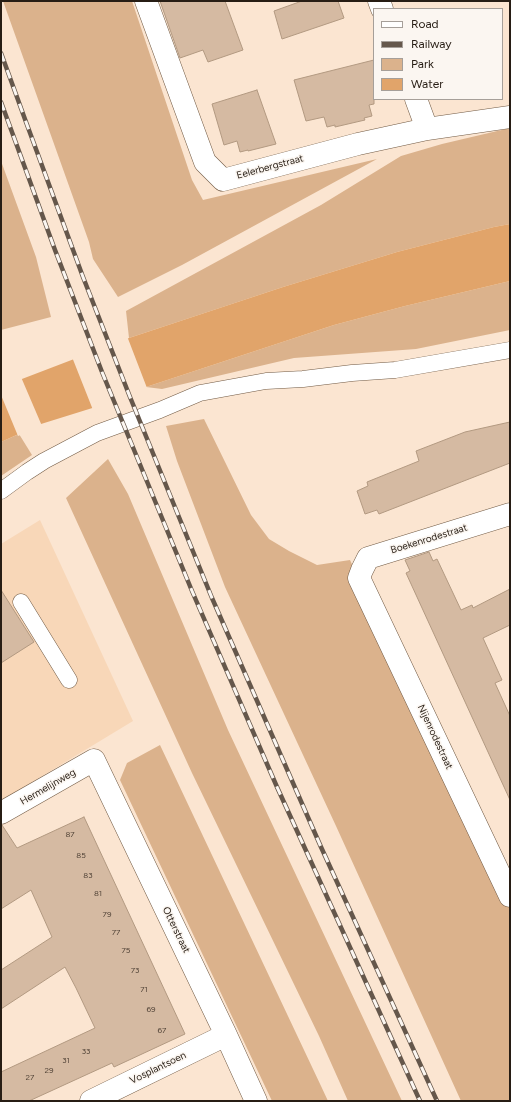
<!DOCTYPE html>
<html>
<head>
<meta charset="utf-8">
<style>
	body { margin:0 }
	#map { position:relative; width:511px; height:1102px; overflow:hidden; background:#fbe5d1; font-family:Figtree,sans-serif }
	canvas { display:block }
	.frame { position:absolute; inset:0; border:2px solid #271d14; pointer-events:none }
	.legend { position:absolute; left:373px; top:8px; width:130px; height:92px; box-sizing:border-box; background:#fbf6f1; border:1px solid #a69f99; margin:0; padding:5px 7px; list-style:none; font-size:12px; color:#271d14 }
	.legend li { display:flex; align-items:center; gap:8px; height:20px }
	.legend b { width:20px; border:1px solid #a69f99 }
</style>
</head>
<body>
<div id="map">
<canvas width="511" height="1102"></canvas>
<div class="frame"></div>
<ul class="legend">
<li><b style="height:5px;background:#fff"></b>Road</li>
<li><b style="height:5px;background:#65574b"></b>Railway</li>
<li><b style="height:11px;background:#dbb28c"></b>Park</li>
<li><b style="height:11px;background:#e1a46a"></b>Water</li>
</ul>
</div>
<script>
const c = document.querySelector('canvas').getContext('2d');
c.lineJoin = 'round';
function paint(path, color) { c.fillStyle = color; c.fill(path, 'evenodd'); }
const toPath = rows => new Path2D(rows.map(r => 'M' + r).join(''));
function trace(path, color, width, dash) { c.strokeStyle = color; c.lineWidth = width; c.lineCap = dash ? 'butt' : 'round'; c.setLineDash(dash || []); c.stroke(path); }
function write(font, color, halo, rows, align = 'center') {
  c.font = font + ' Figtree,sans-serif'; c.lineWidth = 3; c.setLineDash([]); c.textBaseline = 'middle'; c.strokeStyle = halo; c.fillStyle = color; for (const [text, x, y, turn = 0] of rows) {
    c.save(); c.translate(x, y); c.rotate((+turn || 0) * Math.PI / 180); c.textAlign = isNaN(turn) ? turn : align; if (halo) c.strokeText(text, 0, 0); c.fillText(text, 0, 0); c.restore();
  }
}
paint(toPath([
	[40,520,133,721,1,801,1,544]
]), '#f8d7b8');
paint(toPath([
	[3,1,132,1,192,180,203,200,377,159,182,265,118,297,93,259,89,242],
	[510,128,510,224,494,227,397,252,283,287,129,338,126,311,321,205,401,156,442,144],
	[1,161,36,257,51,317,1,330],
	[510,281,510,330,416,349,294,358,162,389,146,387,334,325,405,306],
	[204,419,251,515,269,539,289,551,317,565,350,560,510,909,510,1101,461,1101,336,826,225,587,177,461,166,426],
	[19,434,32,455,1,476,1,442],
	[108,459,128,494,228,730,402,1101,348,1101,319,1036,192,773,66,498],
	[160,745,321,1086,328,1101,272,1101,120,780,127,763]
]), '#dbb28c');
paint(toPath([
	[510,224,510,281,405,306,334,325,146,387,102,405,41,424,1,442,1,387,129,338,283,287,397,252,494,227]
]), '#e1a46a');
paint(toPath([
	[127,336,147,388,93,410,72,357],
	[21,377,42,426,18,436,1,395,1,385]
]), '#fbe5d1');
const building = toPath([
	[160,1,225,1,243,50,208,62,203,50,180,58,160,1],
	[302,1,338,1,344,18,282,39,274,11,302,1],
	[374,60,374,104,369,105,372,116,364,118,365,120,335,127,335,125,327,127,324,117,306,121,294,80,374,60],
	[257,90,276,144,248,151,248,150,240,152,237,141,224,145,212,104,257,90],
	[510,422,510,463,379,514,377,510,365,514,357,491,368,486,367,482,419,461,416,451,465,432,510,422],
	[429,552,433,561,437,559,461,610,472,605,473,608,510,589,510,625,483,638,502,680,495,683,510,716,510,800,406,573,410,571,405,560,429,552],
	[1,590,34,642,1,663,1,590],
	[84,817,185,1034,114,1067,112,1063,29,1101,1,1101,1,1072,95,1028,76,988,65,967,1,1009,1,970,52,937,31,890,1,909,1,825,2,825,17,848,84,817]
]);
paint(building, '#d5baa2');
trace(building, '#b29981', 1);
const lane = toPath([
	[1,491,27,472,44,461,97,433,160,410,200,393,266,381,303,379,352,373,395,370,510,350],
	[21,602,69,680]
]);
const street = toPath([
	[146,1,205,162,223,180,358,144,427,129,510,117],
	[379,1,382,9],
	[416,99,427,129],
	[510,514,368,558,362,570,359,578,510,896],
	[1,813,94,760,226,1035,256,1101],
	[91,1101,226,1035]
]);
trace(lane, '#725b45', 17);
trace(street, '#725b45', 23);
trace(lane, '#fff', 16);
trace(street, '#fff', 22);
const rail = toPath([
	[1,53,26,122,83,277,130,397,212,598,321,847,437,1101],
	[1,102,55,250,102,372,192,591,277,787,420,1101]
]);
trace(rail, '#65574b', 4.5);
trace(rail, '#fbf6f1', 3, [9]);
write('8px', '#524438', null, [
	["87",70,835],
	["85",81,856],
	["83",88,876],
	["81",98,894],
	["79",107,915],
	["77",116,933],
	["75",126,951],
	["73",135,971],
	["71",144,990],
	["69",151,1010],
	["67",162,1031],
	["33",86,1052],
	["31",66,1061],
	["29",49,1071],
	["27",30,1078]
]);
write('10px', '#271d14', '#fbf6f1', [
	["Eelerbergstraat",270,167,-15],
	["Boekenrodestraat",429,539,-17],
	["Nijenrodestraat",435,737,65],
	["Hermelijnweg",48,787,-30],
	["Otterstraat",176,930,64],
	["Vosplantsoen",158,1068,-26]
]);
</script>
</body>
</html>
